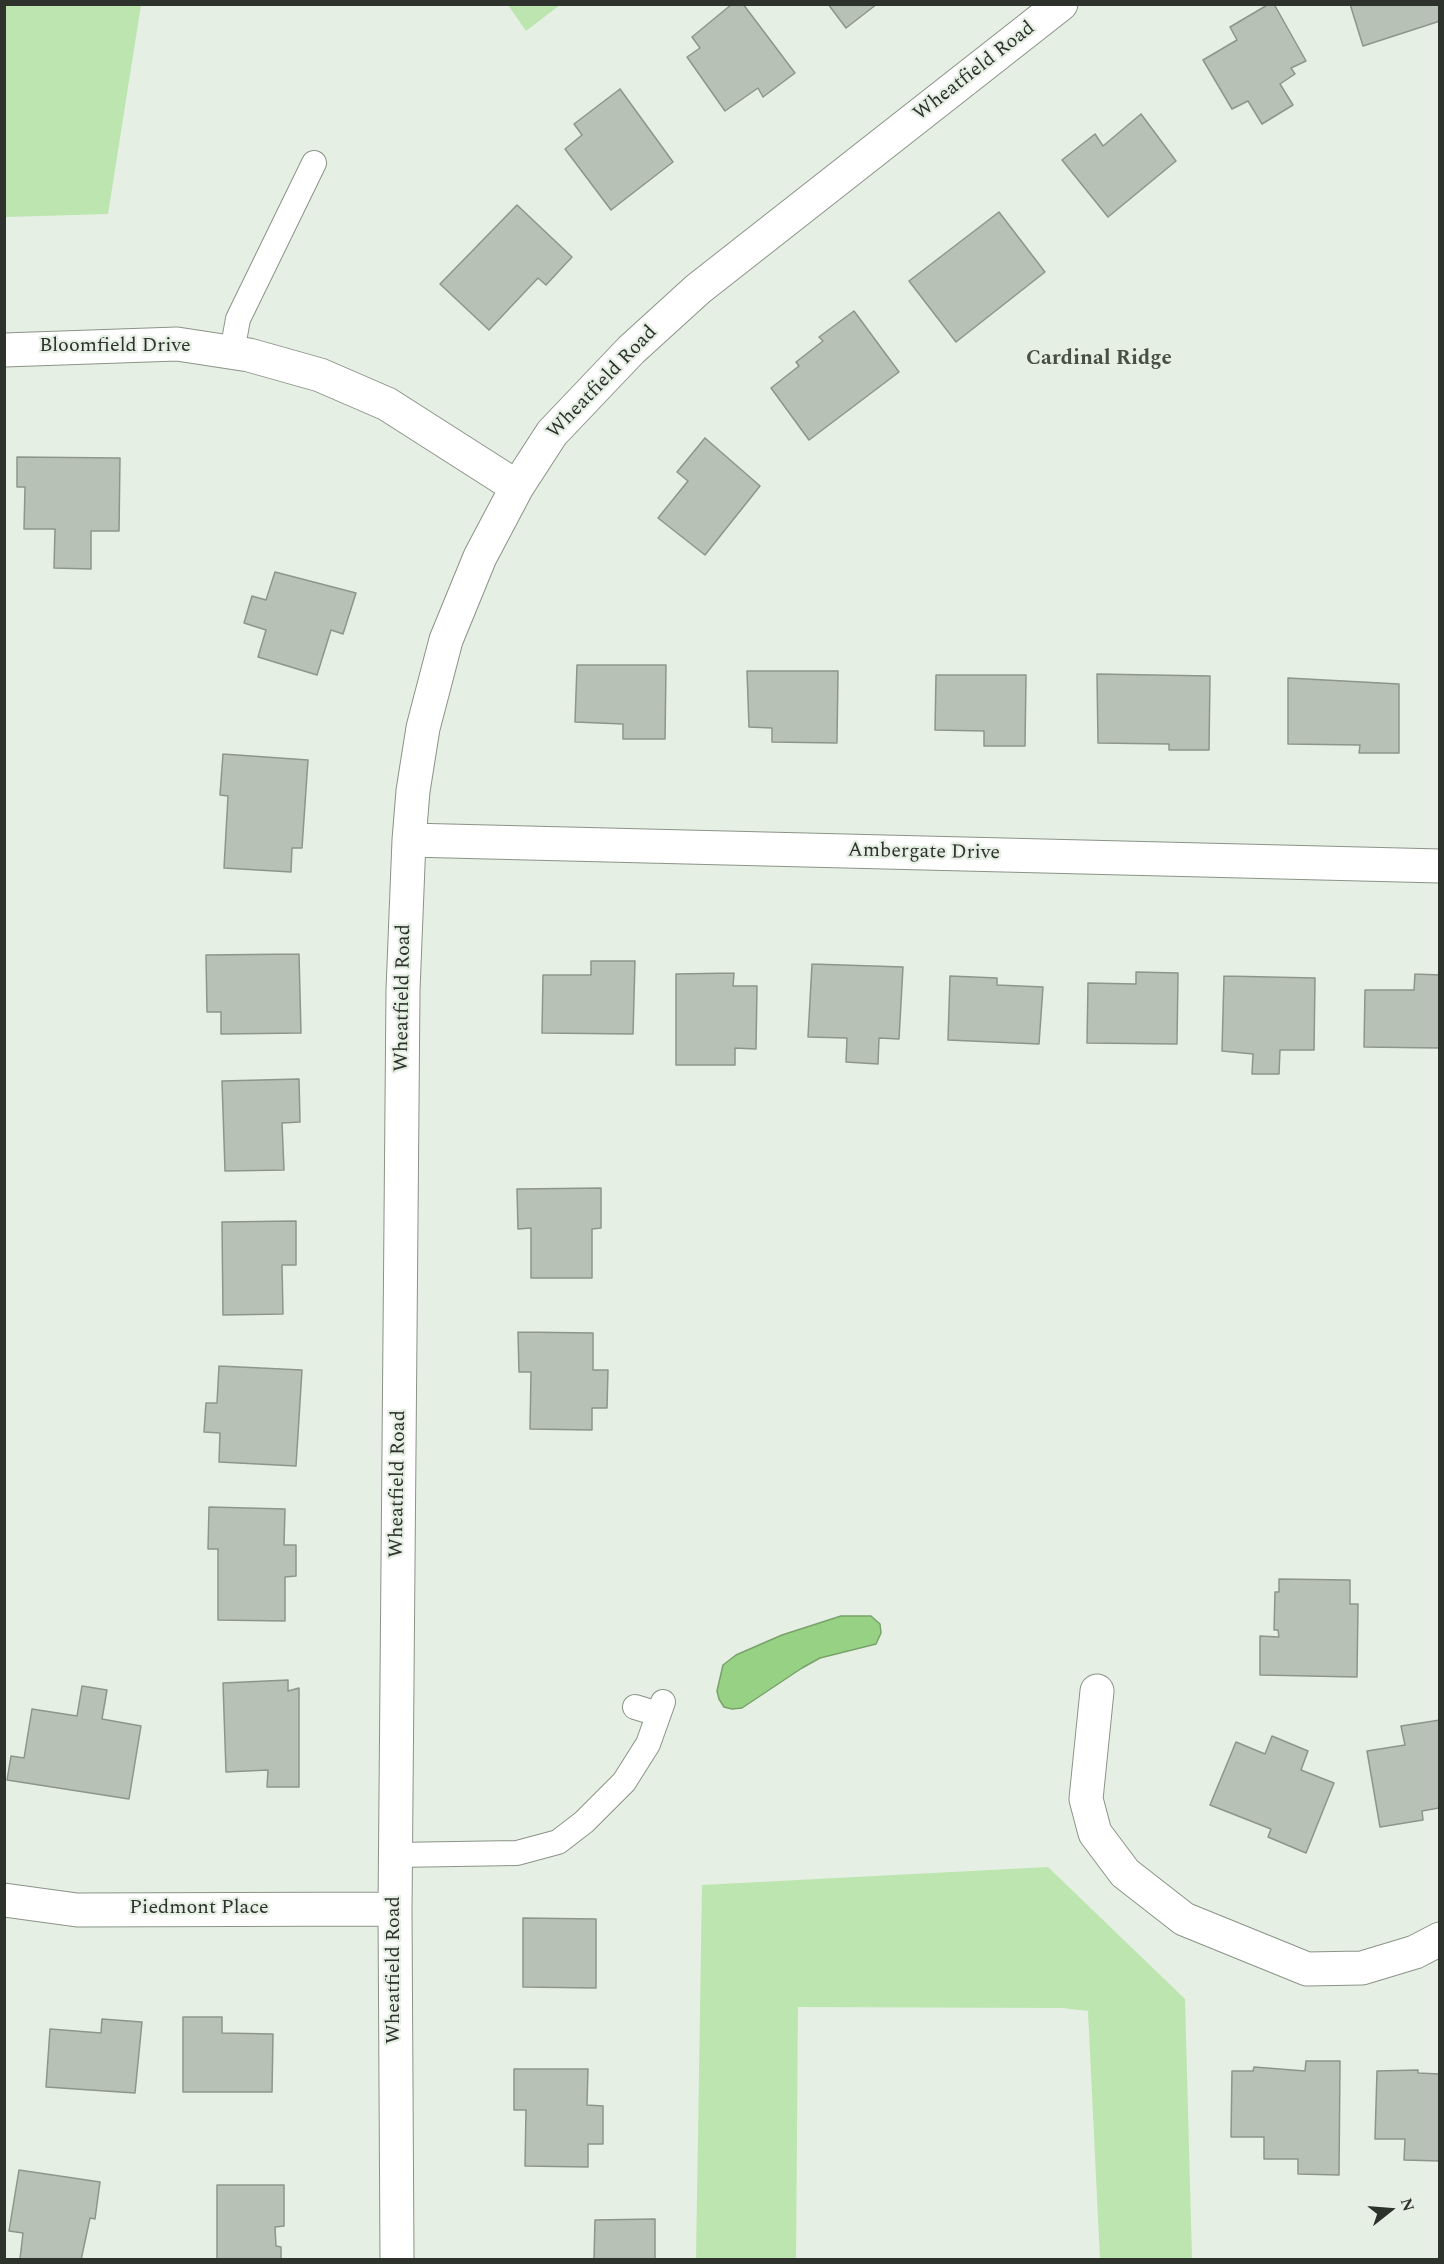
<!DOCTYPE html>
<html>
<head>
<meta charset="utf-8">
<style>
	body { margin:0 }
	#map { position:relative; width:1444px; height:2264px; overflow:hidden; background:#e6efe3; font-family:Spectral,serif }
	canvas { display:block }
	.frame { position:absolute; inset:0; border:6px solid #2e322d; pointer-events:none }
	.north { position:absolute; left:1360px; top:2180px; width:60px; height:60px; -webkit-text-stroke:4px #e6efe3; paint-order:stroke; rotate:73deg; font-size:16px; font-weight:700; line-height:24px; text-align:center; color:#2e322d }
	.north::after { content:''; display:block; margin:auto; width:21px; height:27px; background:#2e322d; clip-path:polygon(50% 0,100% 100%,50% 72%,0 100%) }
</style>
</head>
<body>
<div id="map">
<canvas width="1444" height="2264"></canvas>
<div class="frame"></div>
<div class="north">N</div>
</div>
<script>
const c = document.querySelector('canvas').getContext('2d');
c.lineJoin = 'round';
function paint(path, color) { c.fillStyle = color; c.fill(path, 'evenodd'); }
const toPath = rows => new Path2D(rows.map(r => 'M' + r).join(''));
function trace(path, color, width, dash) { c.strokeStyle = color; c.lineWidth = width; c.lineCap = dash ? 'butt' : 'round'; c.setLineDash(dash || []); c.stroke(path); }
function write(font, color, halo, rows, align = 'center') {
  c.font = font + ' Spectral,serif'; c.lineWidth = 4.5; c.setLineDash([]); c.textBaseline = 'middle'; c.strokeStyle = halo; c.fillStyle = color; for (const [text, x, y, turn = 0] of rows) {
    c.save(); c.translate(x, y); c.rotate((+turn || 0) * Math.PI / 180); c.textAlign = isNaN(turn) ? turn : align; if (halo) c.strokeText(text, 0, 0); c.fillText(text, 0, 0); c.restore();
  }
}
paint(toPath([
	[4,5,141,5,108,214,5,217],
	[508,5,560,5,526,31],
	[1048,1867,1185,1999,1192,2259,1100,2259,1088,2011,1062,2008,798,2007,796,2259,696,2259,702,1885]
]), '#bce5b0');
const water = toPath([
	[841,1616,871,1616,880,1624,881,1633,876,1644,820,1658,802,1668,742,1708,732,1709,724,1707,719,1699,717,1691,723,1665,736,1655,782,1635,841,1616]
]);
paint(water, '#97d284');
trace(water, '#78a26a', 1.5);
const building = toPath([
	[732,4,743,4,795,73,763,97,758,88,725,111,687,57,700,48,692,37,732,4],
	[828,4,877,4,846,28,828,4],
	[1269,4,1274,4,1306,61,1291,68,1295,74,1280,84,1293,105,1262,124,1248,101,1232,109,1203,60,1237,40,1230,27,1269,4],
	[1350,4,1440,4,1440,21,1363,46,1350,4],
	[620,89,673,162,611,210,565,149,582,135,574,124,620,89],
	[1141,114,1176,161,1108,217,1062,160,1095,134,1103,146,1141,114],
	[517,205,572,257,546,285,538,278,489,330,440,284,517,205],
	[999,212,1045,272,956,342,909,281,999,212],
	[854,311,899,372,809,440,771,388,799,366,796,362,823,341,819,337,854,311],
	[705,438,760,486,705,555,658,518,688,481,677,472,705,438],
	[17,457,120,458,119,531,91,531,91,569,54,568,55,529,24,529,25,487,17,487,17,457],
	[275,572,356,593,343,634,331,630,317,675,258,657,266,630,244,623,252,596,266,600,275,572],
	[577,665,666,665,665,739,623,739,623,724,575,722,577,665],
	[747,671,838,671,837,743,772,742,772,728,749,727,747,671],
	[1097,674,1210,676,1209,750,1169,750,1169,744,1098,743,1097,674],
	[936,675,1026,675,1025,746,984,746,984,731,935,730,936,675],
	[1288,678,1399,684,1399,753,1359,753,1360,745,1288,744,1288,678],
	[223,754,308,760,302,848,292,848,291,872,224,868,228,796,220,795,223,754],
	[299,954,301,1033,221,1034,221,1012,207,1012,206,955,299,954],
	[591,961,635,961,633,1034,542,1033,543,975,591,975,591,961],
	[812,964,903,967,899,1039,879,1038,878,1064,846,1062,847,1038,808,1037,812,964],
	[1136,972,1178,973,1177,1044,1087,1043,1088,983,1136,984,1136,972],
	[734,973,733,986,757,986,756,1049,735,1048,735,1065,676,1065,676,974,734,973],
	[1415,974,1440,975,1440,1048,1364,1047,1365,990,1414,990,1415,974],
	[950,976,997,978,997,985,1043,987,1039,1044,948,1040,950,976],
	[1224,976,1315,978,1314,1050,1280,1050,1279,1074,1252,1074,1253,1054,1222,1051,1224,976],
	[299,1079,300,1122,282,1123,284,1170,225,1171,222,1081,299,1079],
	[601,1188,601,1228,592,1229,592,1278,531,1278,531,1228,518,1229,517,1189,601,1188],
	[296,1221,296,1265,282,1265,283,1314,223,1315,222,1222,296,1221],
	[518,1332,593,1333,593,1370,608,1370,607,1408,592,1408,592,1430,530,1429,531,1372,519,1372,518,1332],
	[219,1366,302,1370,296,1466,219,1462,220,1433,204,1432,206,1403,217,1403,219,1366],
	[209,1507,285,1509,284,1545,296,1545,296,1576,285,1577,285,1621,218,1620,218,1549,208,1549,209,1507],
	[1279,1579,1350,1580,1350,1604,1358,1604,1357,1677,1260,1675,1260,1636,1279,1637,1278,1630,1274,1630,1275,1592,1279,1592,1279,1579],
	[288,1680,288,1691,299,1688,299,1787,267,1787,268,1770,226,1772,223,1683,288,1680],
	[82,1686,107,1690,102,1719,141,1726,129,1799,7,1780,11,1756,24,1758,32,1709,77,1716,82,1686],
	[1440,1720,1440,1810,1439,1808,1422,1811,1423,1820,1380,1827,1367,1751,1405,1745,1401,1726,1440,1720],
	[1272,1736,1308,1751,1301,1770,1334,1783,1306,1853,1268,1837,1271,1829,1210,1805,1236,1742,1265,1754,1272,1736],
	[523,1918,596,1919,596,1988,523,1987,523,1918],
	[183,2017,222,2017,222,2033,273,2034,272,2092,183,2092,183,2017],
	[102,2019,142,2022,135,2093,46,2087,50,2029,101,2033,102,2019],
	[1306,2061,1340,2061,1339,2175,1298,2174,1298,2159,1264,2159,1264,2137,1231,2137,1232,2071,1253,2071,1254,2067,1305,2071,1306,2061],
	[514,2069,588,2069,587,2105,603,2106,603,2144,588,2144,588,2167,525,2166,526,2110,514,2110,514,2069],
	[1418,2070,1418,2073,1440,2074,1440,2161,1404,2160,1405,2139,1375,2139,1377,2071,1418,2070],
	[19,2170,100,2182,95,2219,90,2218,81,2260,20,2259,23,2233,9,2231,19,2170],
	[217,2185,284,2185,284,2226,275,2227,276,2246,281,2247,281,2260,217,2260,217,2185],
	[655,2219,655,2260,594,2260,595,2220,655,2219]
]);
paint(building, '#b8c1b6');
trace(building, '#8d968b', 1.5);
const lane = toPath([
	[232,352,238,319,314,163],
	[635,1707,658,1714],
	[395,1855,517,1853,558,1842,584,1822,624,1782,648,1744,663,1702]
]);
const street = toPath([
	[4,350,177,344,249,355,320,375,387,404,517,487],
	[409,840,1440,866],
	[1097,1691,1086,1799,1095,1833,1125,1873,1184,1919,1307,1969,1362,1968,1415,1952,1440,1939],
	[4,1900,77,1910,395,1909],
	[397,2260,395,1909,403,990,409,840,413,791,423,728,446,640,480,557,517,487,552,433,631,350,698,289,1061,4]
]);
trace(lane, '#8b9388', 26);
trace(street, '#8b9388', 35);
trace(lane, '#fff', 24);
trace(street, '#fff', 33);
write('20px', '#2e322d', '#e6efe3', [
	["Wheatfield Road",975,72,-38],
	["Bloomfield Drive",115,347],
	["Wheatfield Road",603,383,-46],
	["Ambergate Drive",924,853,1],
	["Wheatfield Road",404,998,-89],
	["Wheatfield Road",399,1484,-89],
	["Piedmont Place",199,1909],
	["Wheatfield Road",395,1970,-90]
]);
write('bold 21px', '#485046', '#e6efe3', [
	["Cardinal Ridge",1099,360]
]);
</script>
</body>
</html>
